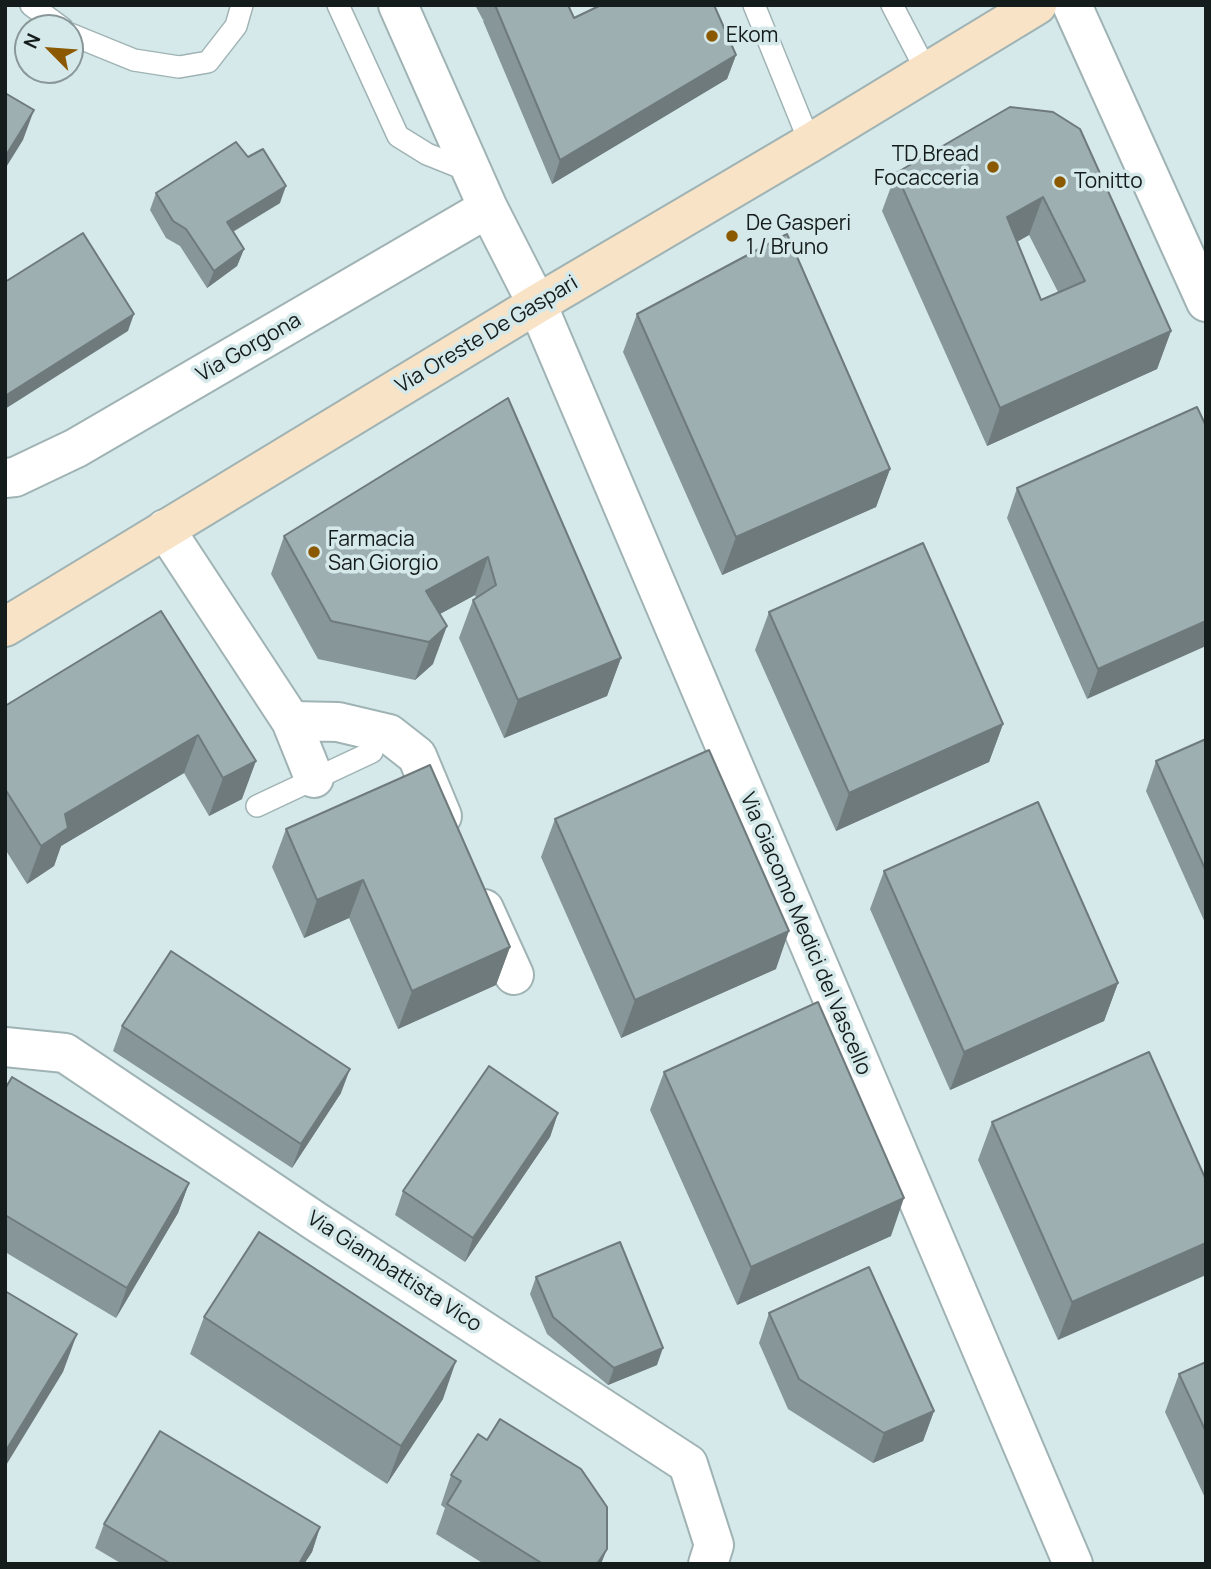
<!DOCTYPE html>
<html>
<head>
<meta charset="utf-8">
<style>
	body { margin:0 }
	#map { position:relative; width:1211px; height:1569px; overflow:hidden; background:#d6e9ea; font-family:Manrope,sans-serif }
	canvas { display:block }
	.frame { position:absolute; inset:0; border:7px solid #151c1c; pointer-events:none }
	.north { position:absolute; left:14px; top:14px; width:70px; height:70px; box-sizing:border-box; background:#d6e9ea; border:2px solid #899798; border-radius:50%; rotate:295deg; font-size:19px; font-weight:700; line-height:28px; text-align:center; color:#151c1c }
	.north::after { content:''; display:block; margin:auto; width:24px; height:32px; background:#8a5901; clip-path:polygon(50% 0,100% 100%,50% 72%,0 100%) }
</style>
</head>
<body>
<div id="map">
<canvas width="1211" height="1569"></canvas>
<div class="frame"></div>
<div class="north">N</div>
</div>
<script>
const c = document.querySelector('canvas').getContext('2d');
c.lineJoin = 'round';
const toPath = rows => new Path2D(rows.map(r => 'M' + r).join(''));
function trace(path, color, width, dash) { c.strokeStyle = color; c.lineWidth = width; c.lineCap = dash ? 'butt' : 'round'; c.setLineDash(dash || []); c.stroke(path); }
function paint(path, color) { c.fillStyle = color; c.fill(path, 'evenodd'); }
function write(font, color, halo, rows, align = 'center') {
  c.font = font + ' Manrope,sans-serif'; c.lineWidth = 7; c.setLineDash([]); c.textBaseline = 'middle'; c.strokeStyle = halo; c.fillStyle = color; for (const [text, x, y, turn = 0] of rows) {
    c.save(); c.translate(x, y); c.rotate((+turn || 0) * Math.PI / 180); c.textAlign = isNaN(turn) ? turn : align; if (halo) c.strokeText(text, 0, 0); c.fillText(text, 0, 0); c.restore();
  }
}
const lane = toPath([
	[31,5,62,28],
	[338,5,398,136,427,154,472,172],
	[754,5,810,143],
	[892,5,927,72],
	[70,34,134,60,179,67,208,62,236,26,242,5],
	[257,806,372,752]
]);
const street = toPath([
	[398,5,488,208,537,304,1073,1564],
	[1072,5,1206,302],
	[5,478,15,477,76,448,488,208],
	[165,529,291,721,314,778],
	[291,721,338,722,389,734,417,756,442,816],
	[484,909,514,975],
	[5,1047,65,1053,315,1221,688,1464,714,1545,708,1564]
]);
const secondary = toPath([
	[5,627,537,304,810,143,1037,5]
]);
trace(lane, '#a0b3b4', 24);
trace(street, '#a0b3b4', 42);
trace(secondary, '#a0b3b4', 42);
trace(lane, '#fff', 21);
trace(street, '#fff', 38);
trace(secondary, '#f8e3c6', 38);
paint(toPath([
	[475,5,568,5,574,18,736,55,727,79,552,184,483,21,484,19,483,20],
	[1010,107,1171,331,1157,369,987,446,882,211,896,173],
	[1029,235,1058,292,1041,300,1017,242],
	[156,193,280,203,233,232,244,249,237,266,207,288,180,246,166,238,150,210],
	[637,314,890,469,876,507,722,575,623,352],
	[508,398,621,658,607,696,504,738,459,638,473,600,476,598,475,595,440,614,433,664,415,680,318,659,271,574,284,536],
	[1197,407,1087,699,1007,518,1017,488],
	[161,611,242,799,209,816,184,773,61,846,54,866,27,884,5,849,5,706],
	[769,612,1003,724,989,762,836,831,755,650],
	[1206,739,1206,925,1146,791,1156,761],
	[555,819,776,969,621,1038,541,857],
	[286,829,510,947,496,985,398,1029,349,918,304,938,272,867],
	[884,871,1118,983,1104,1021,950,1090,870,909],
	[122,1026,341,1093,292,1168,113,1051],
	[664,1072,891,1236,737,1305,650,1110],
	[5,1089,189,1183,178,1213,116,1318,5,1252],
	[558,1113,550,1137,465,1262,395,1215,403,1191],
	[992,1122,1206,1180,1058,1340,978,1160],
	[536,1277,657,1365,608,1385,547,1334,530,1294],
	[769,1313,934,1411,923,1441,873,1463,788,1409,759,1343],
	[204,1317,443,1399,387,1484,190,1354],
	[1206,1362,1206,1500,1165,1412,1179,1374],
	[451,1475,601,1564,484,1564,436,1534,445,1508,441,1505],
	[104,1524,320,1527,312,1552,304,1564,122,1564,95,1548]
]), '#879698');
paint(toPath([
	[736,55,727,79,552,184,560,160],
	[34,110,23,140,5,169,5,157],
	[286,186,280,203,220,239,227,222],
	[1043,197,1029,235,993,255,1007,217],
	[244,249,237,266,207,288,214,271],
	[134,314,128,331,5,409,5,396],
	[1171,331,1157,369,987,446,1000,408],
	[890,469,876,507,722,575,736,537],
	[488,557,475,595,412,629,426,591],
	[1206,621,1206,646,1087,699,1098,669],
	[447,626,433,664,415,680,429,642],
	[621,658,607,696,504,738,518,700],
	[1003,724,989,762,836,831,849,793],
	[198,735,184,773,61,846,54,866,27,884,41,846,65,814],
	[256,761,242,799,209,816,223,778],
	[363,880,349,918,304,938,317,900],
	[789,931,776,969,621,1038,635,1000],
	[510,947,496,985,398,1029,412,991],
	[1118,983,1104,1021,950,1090,964,1052],
	[350,1069,341,1093,292,1168,301,1144],
	[558,1113,550,1137,465,1262,473,1238],
	[189,1183,178,1213,116,1318,127,1288],
	[904,1198,891,1236,737,1305,751,1267],
	[1206,1243,1206,1275,1058,1340,1072,1302],
	[77,1334,63,1372,5,1467,5,1454,7,1449],
	[663,1348,657,1365,608,1385,614,1368],
	[456,1361,443,1399,387,1484,401,1446],
	[934,1411,923,1441,873,1463,884,1433],
	[320,1527,312,1552,304,1564,299,1564],
	[607,1549,601,1564,597,1564]
]), '#6e7a7c');
const building = toPath([
	[495,5,568,5,574,18,601,5,714,5,736,55,560,160,495,5],
	[5,93,34,110,5,157,5,93],
	[1010,107,1053,112,1080,129,1171,331,1000,408,896,173,1010,107],
	[1043,197,1085,281,1041,300,1007,217,1043,197],
	[236,142,248,157,263,149,286,186,227,222,244,249,214,271,186,229,173,221,156,193,236,142],
	[83,233,134,314,5,396,5,282,83,233],
	[787,234,890,469,736,537,637,314,787,234],
	[508,398,621,658,518,700,473,600,496,585,488,557,426,591,447,626,429,642,331,621,284,536,508,398],
	[1197,407,1206,426,1206,621,1098,669,1017,488,1197,407],
	[923,543,1003,724,849,793,769,612,923,543],
	[161,611,256,761,223,778,198,735,65,814,68,828,41,846,5,789,5,706,161,611],
	[1206,739,1206,871,1156,761,1206,739],
	[709,750,789,931,635,1000,555,819,709,750],
	[430,765,510,947,412,991,363,880,317,900,286,829,430,765],
	[1038,802,1118,983,964,1052,884,871,1038,802],
	[171,951,350,1069,301,1144,122,1026,171,951],
	[818,1002,904,1198,751,1267,664,1072,818,1002],
	[1149,1052,1206,1180,1206,1243,1072,1302,992,1122,1149,1052],
	[489,1066,558,1113,473,1238,403,1191,489,1066],
	[12,1077,189,1183,127,1288,5,1215,5,1089,12,1077],
	[259,1232,456,1361,401,1446,204,1317,259,1232],
	[620,1242,663,1348,614,1368,553,1317,536,1277,620,1242],
	[869,1267,934,1411,884,1433,799,1379,769,1313,869,1267],
	[5,1291,77,1334,7,1449,5,1447,5,1291],
	[1206,1362,1206,1432,1179,1374,1206,1362],
	[500,1419,581,1469,607,1507,607,1549,597,1564,543,1564,447,1504,461,1481,451,1475,478,1434,487,1440,500,1419],
	[160,1431,320,1527,299,1564,171,1564,104,1524,160,1431]
]);
paint(building, '#9dafb1');
trace(building, '#6e7a7c', 2);
for (const [x, y, r, color] of [
	[712,36,7,"#8a5901"],
	[993,167,7,"#8a5901"],
	[1060,182,7,"#8a5901"],
	[732,236,7,"#8a5901"],
	[314,552,7,"#8a5901"]
]) { const dot = new Path2D(); dot.arc(x, y, r, 0, 2 * Math.PI); c.fillStyle = color; c.fill(dot); trace(dot, '#d6e9ea', 2.5); }
write('21px', '#151c1c', '#d6e9ea', [
	["Ekom",726,36],
	["TD Bread",979,155,"right"],
	["Focacceria",979,179,"right"],
	["Tonitto",1074,182],
	["De Gasperi",746,224],
	["1 / Bruno",746,248],
	["Farmacia",328,540],
	["San Giorgio",328,564]
], 'left');
write('21px', '#151c1c', '#d6e9ea', [
	["Via Oreste De Gaspari",487,335,-31],
	["Via Gorgona",249,348,-30],
	["Via Giacomo Medici del Vascello",805,934,67],
	["Via Giambattista Vico",394,1272,33]
]);
</script>
</body>
</html>
